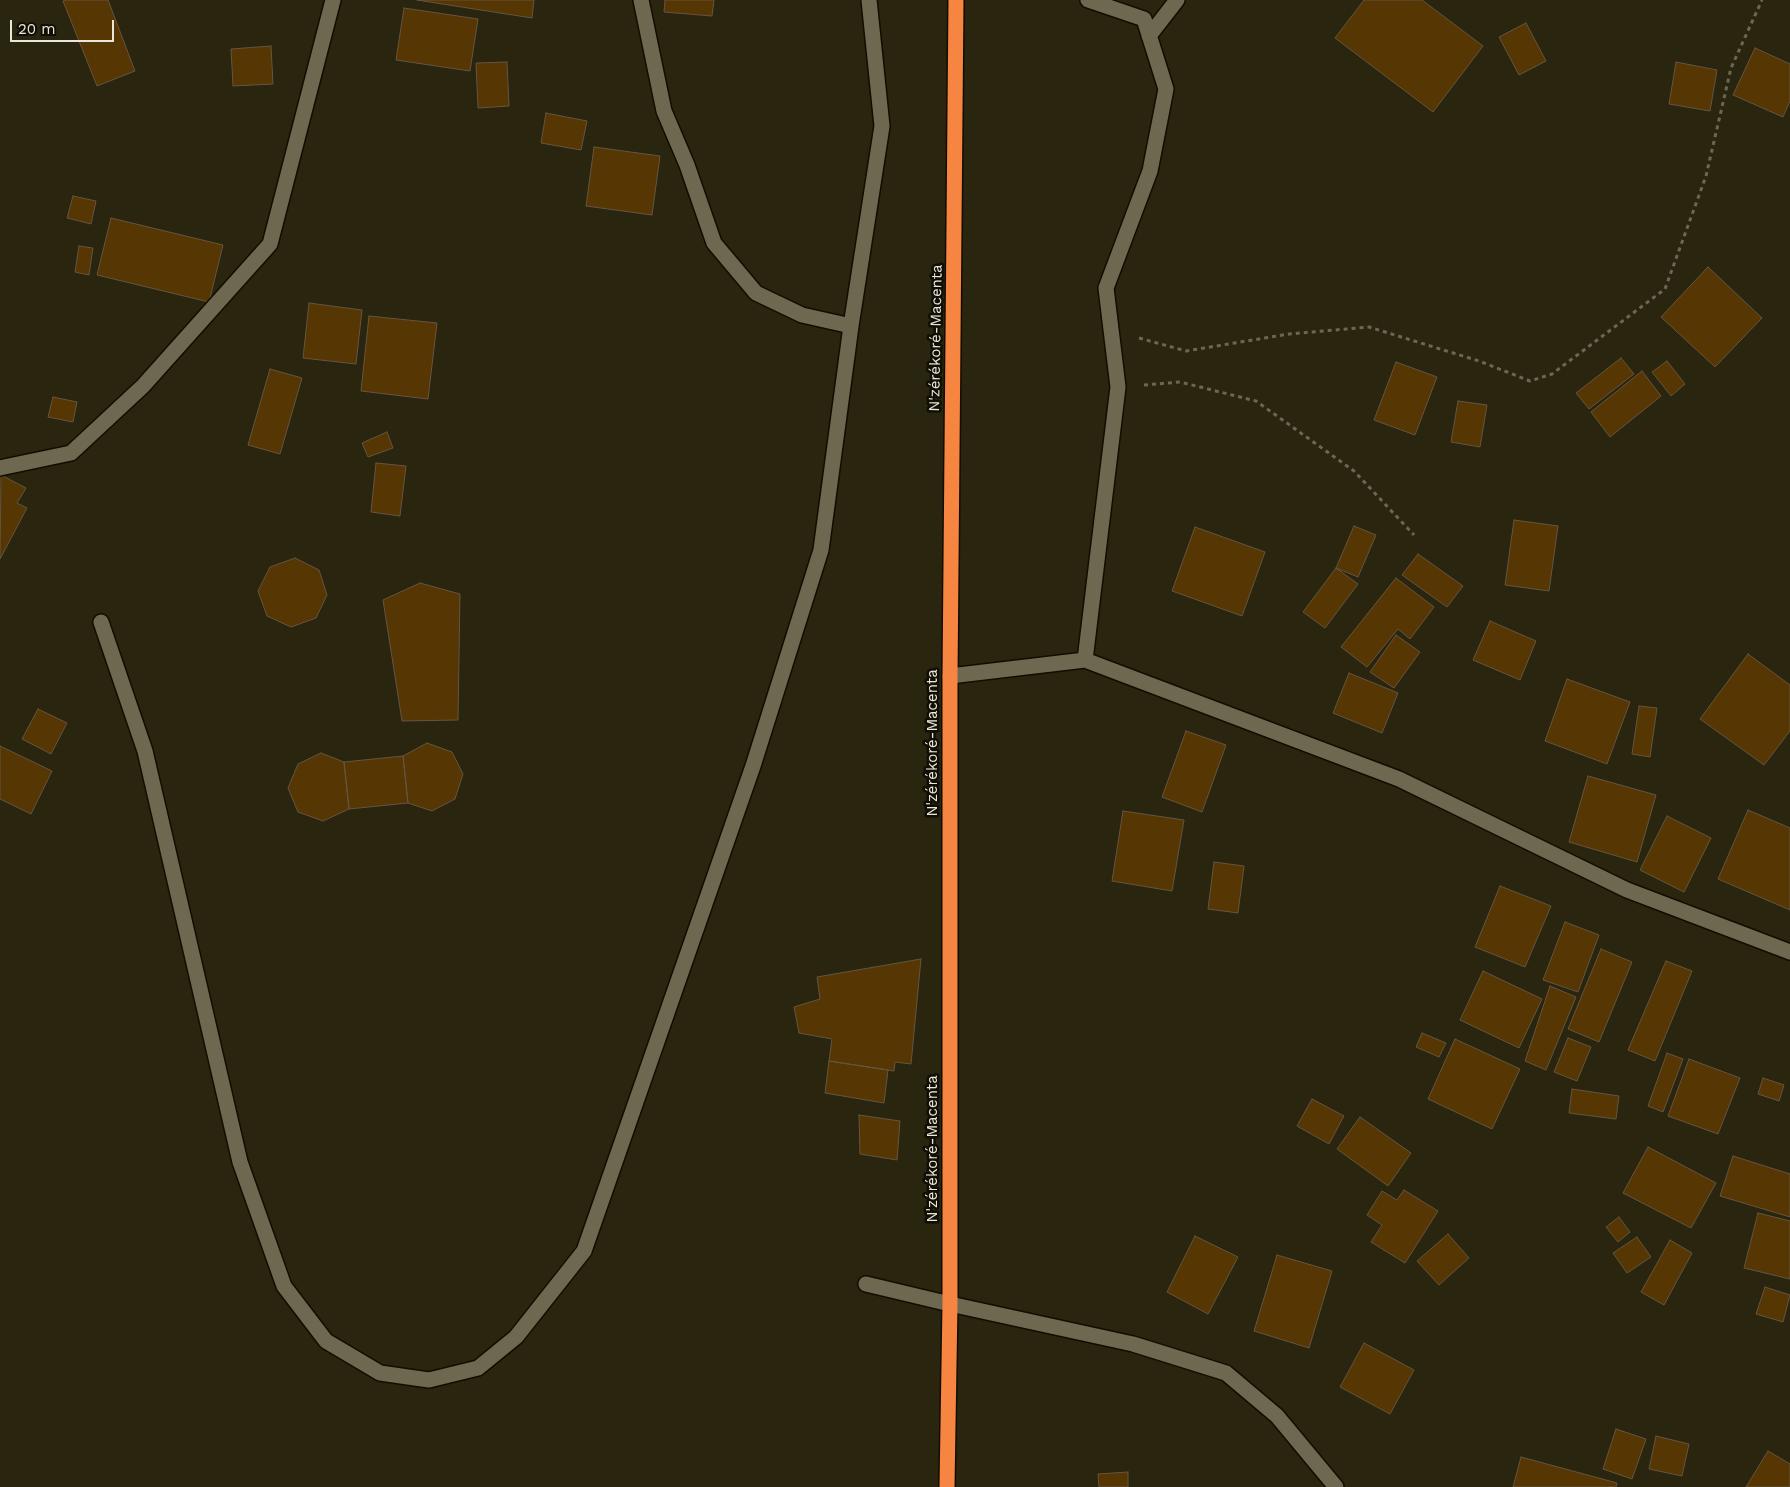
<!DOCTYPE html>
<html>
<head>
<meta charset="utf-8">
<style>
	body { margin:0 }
	#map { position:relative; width:1790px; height:1487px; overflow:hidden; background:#2a250f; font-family:"Work Sans",sans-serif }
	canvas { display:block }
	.scale { position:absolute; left:10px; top:20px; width:104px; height:22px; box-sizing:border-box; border:2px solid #eae7da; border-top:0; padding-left:6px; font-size:15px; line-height:18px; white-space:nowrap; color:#eae7da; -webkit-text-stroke:4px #100e05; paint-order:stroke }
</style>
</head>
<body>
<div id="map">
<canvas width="1790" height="1487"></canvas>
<div class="scale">20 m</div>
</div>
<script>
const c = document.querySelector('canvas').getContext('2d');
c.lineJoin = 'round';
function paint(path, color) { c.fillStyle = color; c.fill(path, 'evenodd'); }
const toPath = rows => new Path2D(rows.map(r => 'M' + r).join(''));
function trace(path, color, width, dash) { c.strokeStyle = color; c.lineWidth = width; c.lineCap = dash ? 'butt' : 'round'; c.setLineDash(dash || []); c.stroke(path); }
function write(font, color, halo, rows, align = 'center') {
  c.font = font + ' "Work Sans",sans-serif'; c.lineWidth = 5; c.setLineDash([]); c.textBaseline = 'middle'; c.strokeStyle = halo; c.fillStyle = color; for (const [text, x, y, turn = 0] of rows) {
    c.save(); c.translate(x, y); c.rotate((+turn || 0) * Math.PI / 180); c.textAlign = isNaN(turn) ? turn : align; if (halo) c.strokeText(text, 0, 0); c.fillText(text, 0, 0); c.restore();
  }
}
const building = toPath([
	[65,0,108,0,135,71,97,86,63,1,65,0],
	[417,0,534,0,532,18,417,0],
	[665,0,714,0,712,16,664,12,665,0],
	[1364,0,1422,0,1483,46,1433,112,1335,38,1364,0],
	[404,8,478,19,470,71,396,60,404,8],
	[1526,23,1546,61,1519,75,1499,37,1526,23],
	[271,46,273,84,233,86,231,49,271,46],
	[1755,48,1790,64,1790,101,1783,117,1733,95,1755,48],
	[507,62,509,106,478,108,476,63,507,62],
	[1676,62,1717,70,1710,111,1669,104,1676,62],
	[546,113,587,121,581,150,541,143,546,113],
	[594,147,660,156,652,215,586,206,594,147],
	[73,196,96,201,91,224,67,218,73,196],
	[111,218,223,245,209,302,97,275,111,218],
	[79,246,93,248,89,275,75,272,79,246],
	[1708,267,1762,318,1715,367,1661,317,1708,267],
	[309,303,362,310,356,364,303,358,309,303],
	[369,316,437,323,428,399,361,391,369,316],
	[1621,358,1634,374,1589,409,1576,393,1621,358],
	[1667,361,1685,384,1671,396,1652,372,1667,361],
	[1396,362,1437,377,1415,435,1374,420,1396,362],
	[270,369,302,378,280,454,248,445,270,369],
	[1642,371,1661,396,1610,437,1591,412,1642,371],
	[53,397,77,402,73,422,48,417,53,397],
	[1458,401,1487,405,1480,447,1451,442,1458,401],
	[387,432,393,448,368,457,362,443,387,432],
	[376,463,406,466,400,516,371,512,376,463],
	[1,475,26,488,17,503,27,508,0,559,1,475],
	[1514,520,1558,526,1549,591,1505,585,1514,520],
	[1354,526,1376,535,1358,577,1336,568,1354,526],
	[1195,527,1265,552,1242,616,1172,591,1195,527],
	[1418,554,1463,586,1447,607,1402,575,1418,554],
	[295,558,319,570,327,595,316,618,291,627,267,616,258,591,270,567,295,558],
	[1336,568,1358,584,1325,628,1303,612,1336,568],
	[1396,578,1434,607,1410,639,1398,629,1367,667,1341,647,1396,578],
	[420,583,460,594,458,720,402,721,383,600,420,583],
	[1490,621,1536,641,1520,680,1473,660,1490,621],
	[1396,635,1420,652,1394,688,1370,672,1396,635],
	[1748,654,1790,685,1790,731,1764,765,1700,719,1748,654],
	[1349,673,1398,693,1382,733,1333,713,1349,673],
	[1567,679,1630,702,1607,764,1545,741,1567,679],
	[1639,706,1657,708,1650,757,1632,754,1639,706],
	[38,709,67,723,51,754,22,739,38,709],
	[1186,731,1226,745,1202,812,1162,797,1186,731],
	[427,743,452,752,463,774,455,799,432,811,408,803,403,756,427,743],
	[0,746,52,771,31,814,0,799,0,746],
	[321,753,344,762,349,809,323,821,298,812,288,788,298,764,321,753],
	[403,756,408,803,349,809,344,762,403,756],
	[1588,776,1656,795,1637,862,1569,842,1588,776],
	[1748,810,1790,828,1790,910,1718,879,1748,810],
	[1123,811,1184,820,1172,891,1112,881,1123,811],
	[1667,816,1711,838,1684,892,1640,870,1667,816],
	[1214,862,1244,866,1238,913,1208,909,1214,862],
	[1500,886,1551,906,1525,967,1475,947,1500,886],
	[1565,922,1599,935,1578,992,1543,980,1565,922],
	[1601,949,1632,962,1599,1042,1568,1029,1601,949],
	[921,959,911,1064,895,1062,894,1071,829,1061,832,1039,799,1033,794,1007,820,999,817,977,921,959],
	[1666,961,1692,971,1655,1061,1628,1050,1666,961],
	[1483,971,1542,999,1519,1048,1460,1020,1483,971],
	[1550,986,1576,997,1546,1070,1525,1061,1550,986],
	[1422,1033,1446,1043,1439,1057,1416,1047,1422,1033],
	[1568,1038,1591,1047,1577,1081,1554,1072,1568,1038],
	[1455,1039,1520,1069,1492,1129,1428,1099,1455,1039],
	[1667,1053,1683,1059,1663,1112,1648,1106,1667,1053],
	[1689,1059,1740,1078,1718,1134,1668,1116,1689,1059],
	[829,1061,888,1070,884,1103,825,1093,829,1061],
	[1763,1078,1784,1085,1779,1101,1758,1094,1763,1078],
	[1572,1089,1619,1096,1616,1119,1569,1113,1572,1089],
	[1312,1099,1344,1116,1329,1144,1297,1126,1312,1099],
	[859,1115,900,1121,897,1160,860,1154,859,1115],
	[1360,1117,1411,1153,1388,1186,1337,1149,1360,1117],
	[1648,1147,1716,1183,1691,1228,1623,1193,1648,1147],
	[1733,1156,1790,1174,1790,1217,1720,1196,1733,1156],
	[1404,1190,1438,1211,1405,1263,1371,1242,1382,1225,1367,1215,1382,1191,1397,1200,1404,1190],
	[1758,1213,1790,1221,1790,1279,1744,1268,1758,1213],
	[1619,1217,1630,1232,1618,1242,1606,1227,1619,1217],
	[1448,1234,1469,1258,1439,1285,1417,1261,1448,1234],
	[1195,1236,1238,1257,1208,1314,1167,1292,1195,1236],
	[1637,1237,1651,1257,1627,1273,1613,1253,1637,1237],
	[1670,1240,1692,1253,1664,1305,1641,1292,1670,1240],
	[1277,1255,1332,1271,1309,1348,1254,1331,1277,1255],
	[1765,1287,1790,1295,1783,1322,1756,1314,1765,1287],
	[1364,1343,1414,1370,1390,1414,1340,1387,1364,1343],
	[1616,1429,1646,1439,1632,1479,1603,1469,1616,1429],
	[1656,1436,1689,1444,1682,1476,1649,1469,1656,1436],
	[1768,1451,1790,1464,1790,1487,1746,1487,1768,1451],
	[1521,1457,1617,1483,1616,1487,1513,1487,1521,1457],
	[1128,1472,1128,1487,1099,1487,1098,1474,1128,1472]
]);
paint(building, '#563603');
trace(building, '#655542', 1);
const minor = toPath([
	[641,0,664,111,687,165,714,243,756,293,802,315,851,326],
	[1149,36,1177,0],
	[0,468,71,453,143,386,270,244,333,0],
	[101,622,145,751,240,1162,284,1286,326,1341,380,1373,429,1380,478,1368,516,1337,584,1251,753,766,821,550,851,326,882,126,869,0],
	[1085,660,1118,387,1106,288,1150,171,1166,89,1144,19,1088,0],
	[950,676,1085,660,1399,779,1627,890,1790,952],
	[866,1284,950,1304,1133,1344,1226,1373,1277,1416,1336,1487]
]);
const highway = toPath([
	[947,1487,950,1304,950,676,956,0]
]);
trace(minor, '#130d00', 18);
trace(highway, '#130d00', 18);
trace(toPath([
	[1139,338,1186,351,1289,334,1369,327,1479,361,1530,381,1552,374,1665,289,1706,176,1731,68,1762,0],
	[1144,385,1180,382,1256,401,1354,471,1414,535]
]), '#6c6754', 3, [4, 4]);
trace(minor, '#6e6850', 15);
trace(highway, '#f68542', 15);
write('15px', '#eae7da', '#100e05', [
	["N'zérékoré-Macenta",936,338,-89],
	["N'zérékoré-Macenta",933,743,-90],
	["N'zérékoré-Macenta",933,1149,-90]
]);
</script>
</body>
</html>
